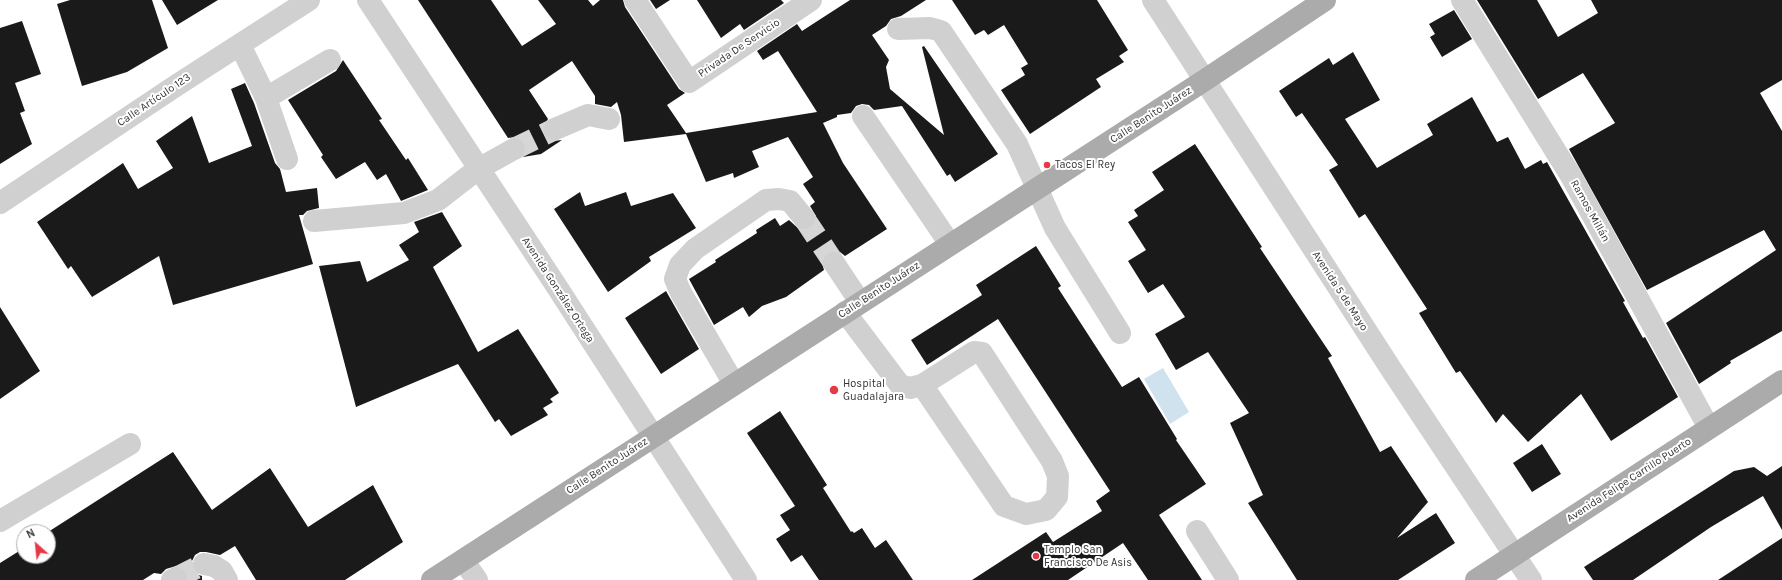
<!DOCTYPE html>
<html>
<head>
<meta charset="utf-8">
<style>
	body { margin:0 }
	#map { position:relative; width:1782px; height:580px; overflow:hidden; background:#fff; font-family:Karla,sans-serif }
	canvas { display:block }
	.north { position:absolute; left:16px; top:524px; width:40px; height:40px; box-sizing:border-box; background:#fff; border:1px solid #adadad; border-radius:50%; rotate:333deg; font-size:11px; font-weight:700; line-height:16px; text-align:center; color:#333 }
	.north::after { content:''; display:block; margin:auto; width:14px; height:18px; background:#e63946; clip-path:polygon(50% 0,100% 100%,50% 72%,0 100%) }
</style>
</head>
<body>
<div id="map">
<canvas width="1782" height="580"></canvas>
<div class="north">N</div>
</div>
<script>
const c = document.querySelector('canvas').getContext('2d');
c.lineJoin = 'round';
function paint(path, color) { c.fillStyle = color; c.fill(path, 'evenodd'); }
const toPath = rows => new Path2D(rows.map(r => 'M' + r).join(''));
function trace(path, color, width, dash) { c.strokeStyle = color; c.lineWidth = width; c.lineCap = dash ? 'butt' : 'round'; c.setLineDash(dash || []); c.stroke(path); }
function write(font, color, halo, rows, align = 'center') {
  c.font = font + ' Karla,sans-serif'; c.lineWidth = 4; c.setLineDash([]); c.textBaseline = 'middle'; c.strokeStyle = halo; c.fillStyle = color; for (const [text, x, y, turn = 0] of rows) {
    c.save(); c.translate(x, y); c.rotate((+turn || 0) * Math.PI / 180); c.textAlign = isNaN(turn) ? turn : align; if (halo) c.strokeText(text, 0, 0); c.fillText(text, 0, 0); c.restore();
  }
}
paint(toPath([
	[1163,368,1189,412,1170,424,1144,379]
]), '#cfe2ee');
paint(toPath([
	[70,0,152,0,168,48,127,72,82,86,57,4],
	[162,0,218,0,177,25],
	[418,0,491,0,522,46,556,24,538,0,588,0,593,6,600,0,623,0,625,7,679,89,685,93,667,105,686,133,817,112,778,51,763,60,757,51,797,24,802,31,850,0,926,0,901,16,891,19,886,26,872,35,889,60,886,67,890,89,944,135,922,47,924,46,998,154,955,182,950,174,947,176,902,106,874,110,869,105,862,104,856,106,851,113,837,115,837,117,823,123,843,163,887,229,845,256,840,252,834,251,827,253,823,257,822,263,824,270,786,297,762,306,749,317,743,307,714,325,689,279,716,262,715,260,757,233,756,230,775,218,780,226,789,220,800,230,806,230,812,228,816,223,816,216,810,206,815,202,803,184,813,177,788,137,752,151,759,167,734,178,733,173,706,182,686,134,624,142,621,115,617,102,611,107,595,104,595,96,572,61,529,90,548,119,543,127,544,134,547,139,553,141,562,140,541,154,523,157,526,150,525,143,520,138,515,137,508,138],
	[650,0,670,0,656,9],
	[697,0,781,0,784,3,744,30,740,24,721,38],
	[952,0,1097,0,1128,50,1119,56,1124,62,1096,79,1101,87,1030,134,1001,90,1025,75,1021,68,1028,64,1004,25,988,35,984,30,975,35],
	[1477,0,1537,0,1558,37,1598,13,1591,0,1782,0,1782,80,1760,93,1782,131,1782,331,1730,361,1731,363,1699,384,1666,323,1776,250,1764,230,1647,290,1569,149,1615,123,1583,73,1538,99],
	[1454,10,1472,39,1442,57,1430,37,1435,34,1429,24],
	[22,21,41,74,15,83,25,111,20,113,32,144,0,164,0,28],
	[1353,52,1380,100,1345,119,1377,168,1433,135,1427,124,1472,97,1497,142,1508,137,1525,169,1541,160,1543,164,1547,162,1625,301,1623,302,1643,338,1645,337,1678,397,1611,441,1581,394,1528,442,1503,414,1496,423,1460,371,1456,373,1419,313,1427,309,1365,214,1359,218,1329,170,1338,165,1302,113,1296,117,1279,91,1329,58,1333,65],
	[343,60,382,119,379,120,406,160,408,158,428,190,401,201,386,174,377,180,365,162,336,179,321,157,323,155,288,100,336,71],
	[245,83,254,103,275,163,280,169,286,192,317,188,319,208,307,211,303,215,299,215,313,264,173,305,159,256,92,297,71,266,68,269,37,222,123,163,138,189,173,168,156,141,192,116,209,163,252,146,231,89],
	[1195,144,1262,247,1260,248,1332,356,1328,358,1380,452,1391,446,1428,502,1397,538,1436,513,1455,543,1398,580,1297,580,1248,503,1263,495,1230,423,1249,413,1208,352,1176,370,1155,334,1185,317,1163,284,1148,293,1128,261,1146,250,1128,222,1138,216,1134,210,1164,190,1152,172],
	[580,192,585,206,626,192,631,206,673,193,696,228,649,257,651,261,608,292,554,209],
	[442,212,462,246,433,267,478,352,518,329,559,393,550,399,553,402,543,408,548,415,511,436,499,419,495,422,458,364,356,407,319,266,360,261,367,282,409,260,399,245,419,232,414,222],
	[1036,246,1061,286,1058,288,1122,387,1139,377,1177,439,1176,440,1206,484,1159,515,1202,580,1148,580,1123,543,1068,580,972,580,1046,532,1053,542,1102,511,1096,501,1110,491,998,319,927,365,911,340,982,295,976,285],
	[666,291,699,349,661,374,625,318],
	[0,307,40,371,0,399],
	[780,411,827,485,823,488,851,532,852,531,854,533,862,528,875,548,886,540,913,580,819,580,802,555,791,562,776,539,790,530,780,515,795,506,747,433],
	[1542,444,1561,474,1532,492,1513,463],
	[173,452,212,510,270,468,308,527,373,485,403,542,345,580,256,580,235,546,220,555,206,552,200,552,195,555,192,561,192,568,196,574,202,576,202,580,188,580,187,572,183,567,176,566,166,569,161,574,154,573,143,580,0,580,0,563,24,548,24,556,48,556,48,532],
	[1782,466,1782,530,1763,496,1711,527,1633,580,1593,580,1584,567,1734,471,1754,467,1767,476],
	[1782,538,1782,580,1718,580]
]), '#1a1a1a');
trace(toPath([
	[514,149,555,129],
	[804,218,834,263],
	[176,578,204,564]
]), '#d6d6d6', 22, [22, 11]);
trace(toPath([
	[368,0,557,287,746,580],
	[635,0,689,82,811,0],
	[1153,0,1391,369,1531,580],
	[1462,0,1571,176,1709,428],
	[898,29,930,28,941,31,1017,144,1055,228,1120,333],
	[240,45,266,98,287,159],
	[266,98,330,60],
	[863,116,950,244],
	[555,129,588,115,609,119],
	[0,203,177,85,309,0],
	[314,221,404,213,438,200,478,169,514,149],
	[834,263,860,302],
	[845,312,900,385,910,388,922,385,974,352,982,353,1052,461,1058,476,1057,497,1046,510,1026,514,1004,506,922,385],
	[734,384,681,293,675,279,680,265,695,249,766,200,779,199,790,201,804,218],
	[0,521,130,444],
	[1197,531,1228,580],
	[463,560,477,580],
	[204,564,214,566,222,571,227,580],
	[172,580,176,578]
]), '#d0d0d0', 22);
trace(toPath([
	[432,580,1205,80,1325,0],
	[1476,580,1782,381]
]), '#ababab', 22);
for (const [x, y, r, color] of [
	[1047,165,4,"#e63946"],
	[834,390,5,"#e63946"],
	[1036,556,4,"#e63946"]
]) { const dot = new Path2D(); dot.arc(x, y, r, 0, 2 * Math.PI); c.fillStyle = color; c.fill(dot); trace(dot, '#fff', 1.5); }
write('11px', '#333', '#fff', [
	["Privada De Servicio",739,48,-34],
	["Calle Artículo 123",154,100,-34],
	["Calle Benito Juárez",1151,115,-33],
	["Ramos Millán",1590,211,61],
	["Avenida González Ortega",558,290,57],
	["Calle Benito Juárez",879,290,-33],
	["Avenida 5 de Mayo",1340,291,57],
	["Calle Benito Juárez",607,466,-33],
	["Avenida Felipe Carrillo Puerto",1629,480,-33]
]);
write('11px', '#333', '#fff', [
	["Tacos El Rey",1055,165],
	["Hospital",843,384],
	["Guadalajara",843,397],
	["Templo San",1044,550],
	["Francisco De Asis",1044,563]
], 'left');
</script>
</body>
</html>
